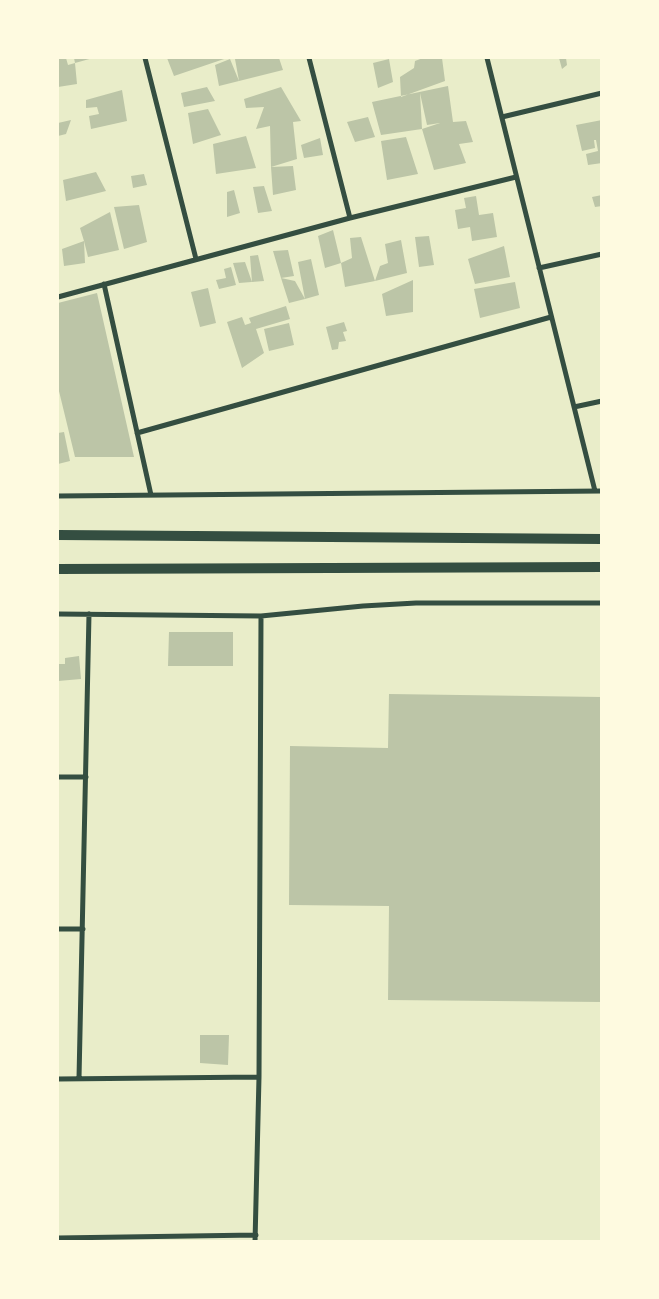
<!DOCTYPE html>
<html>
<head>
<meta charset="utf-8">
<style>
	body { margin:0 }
	#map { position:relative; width:659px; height:1299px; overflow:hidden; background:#e9edc9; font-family:"Titillium Web",sans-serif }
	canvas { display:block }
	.frame { position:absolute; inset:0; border:59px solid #fefae0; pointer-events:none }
</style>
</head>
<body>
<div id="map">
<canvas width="659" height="1299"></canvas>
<div class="frame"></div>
</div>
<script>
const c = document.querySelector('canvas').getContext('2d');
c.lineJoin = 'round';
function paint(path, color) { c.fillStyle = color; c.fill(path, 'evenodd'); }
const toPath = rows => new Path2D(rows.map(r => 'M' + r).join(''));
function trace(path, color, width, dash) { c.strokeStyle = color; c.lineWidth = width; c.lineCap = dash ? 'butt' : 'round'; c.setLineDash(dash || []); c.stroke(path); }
paint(toPath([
	[58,58,66,58,68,65,75,63,77,84,58,87],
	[74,58,93,58,75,63],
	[167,58,227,58,174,76],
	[241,58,279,58,283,70,219,86,215,65,230,59,239,81,235,59],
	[423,58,442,58,445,81,401,97,400,77,414,68,415,61],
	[559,58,566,58,567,65,562,69],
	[389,59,393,82,378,88,373,63],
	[448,86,453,122,466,121,473,142,459,144,466,163,434,170,422,129,440,123,427,125,420,93,422,129,381,135,372,102],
	[207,87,215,101,184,107,181,93],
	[281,87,301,121,293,122,297,159,271,167,293,166,296,190,273,195,271,167,270,126,256,129,264,107,246,108,244,99],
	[122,90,127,121,91,129,89,116,99,114,97,107,86,108,86,100],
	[208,109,221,135,193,144,188,113],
	[368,117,375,137,355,142,347,122],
	[71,120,66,134,58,136,58,123],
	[602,120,602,163,588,165,586,154,598,151,596,140,594,140,595,148,582,151,576,125],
	[246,136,256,168,216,174,213,144],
	[406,137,418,174,387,180,381,141],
	[320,138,323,155,304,158,301,145],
	[96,172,106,191,66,201,63,180],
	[144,174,147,185,133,188,131,176],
	[264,186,272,211,258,213,253,187],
	[234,190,240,213,227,217,227,192],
	[602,195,602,206,595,207,592,197],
	[476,196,479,215,493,213,497,237,472,241,470,227,458,229,455,210,466,208,464,198],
	[139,205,147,242,124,249,114,207],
	[110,212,119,250,88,257,84,241,85,263,64,266,62,249,84,241,80,228],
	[333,230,341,263,352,258,350,238,361,237,375,281,345,287,341,263,325,268,318,236],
	[429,236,434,265,419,267,415,237],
	[401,240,407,273,375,281,380,266,388,263,385,244],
	[504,246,510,277,475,284,468,259],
	[288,250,294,276,281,278,273,251],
	[258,255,264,281,239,283,233,263,245,262,252,282,250,256],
	[311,259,319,295,305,299,298,262],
	[231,267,236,285,219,289,216,280,226,278,224,269],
	[281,278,295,281,305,299,289,303],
	[413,280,413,312,386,316,382,294],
	[515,282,520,308,480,318,474,289],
	[208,288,216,323,200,327,191,292],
	[97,293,134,457,75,457,58,387,58,303],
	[286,306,290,319,256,329,264,353,242,368,227,322,242,317,245,325,251,323,249,318],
	[344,322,347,331,343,332,346,341,339,342,338,349,332,350,326,327],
	[289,323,294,345,269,351,264,329],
	[64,432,70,461,58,464,58,433],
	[169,632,233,632,233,666,168,666],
	[79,656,81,679,58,681,58,664,65,664,65,658],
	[389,694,602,697,602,1002,388,1000,389,906,289,905,290,746,388,748],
	[200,1035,229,1035,228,1065,200,1063]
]), '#bcc5a7');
trace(toPath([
	[145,58,196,259],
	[309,58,350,218],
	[487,58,595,491],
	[502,117,602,93],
	[539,268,602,254],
	[104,284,151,495],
	[58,297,350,218,516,177],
	[574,407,602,401],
	[137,433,551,317],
	[58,496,602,491],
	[58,614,261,616,363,606,416,603,602,603],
	[58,777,86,777],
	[58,929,83,929],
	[79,1078,89,614],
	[58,1079,259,1077],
	[58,1238,256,1235],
	[255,1242,259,1077,261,616]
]), '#344e41', 5);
trace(toPath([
	[58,535,602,539],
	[58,569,602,567]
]), '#344e41', 10);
</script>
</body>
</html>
